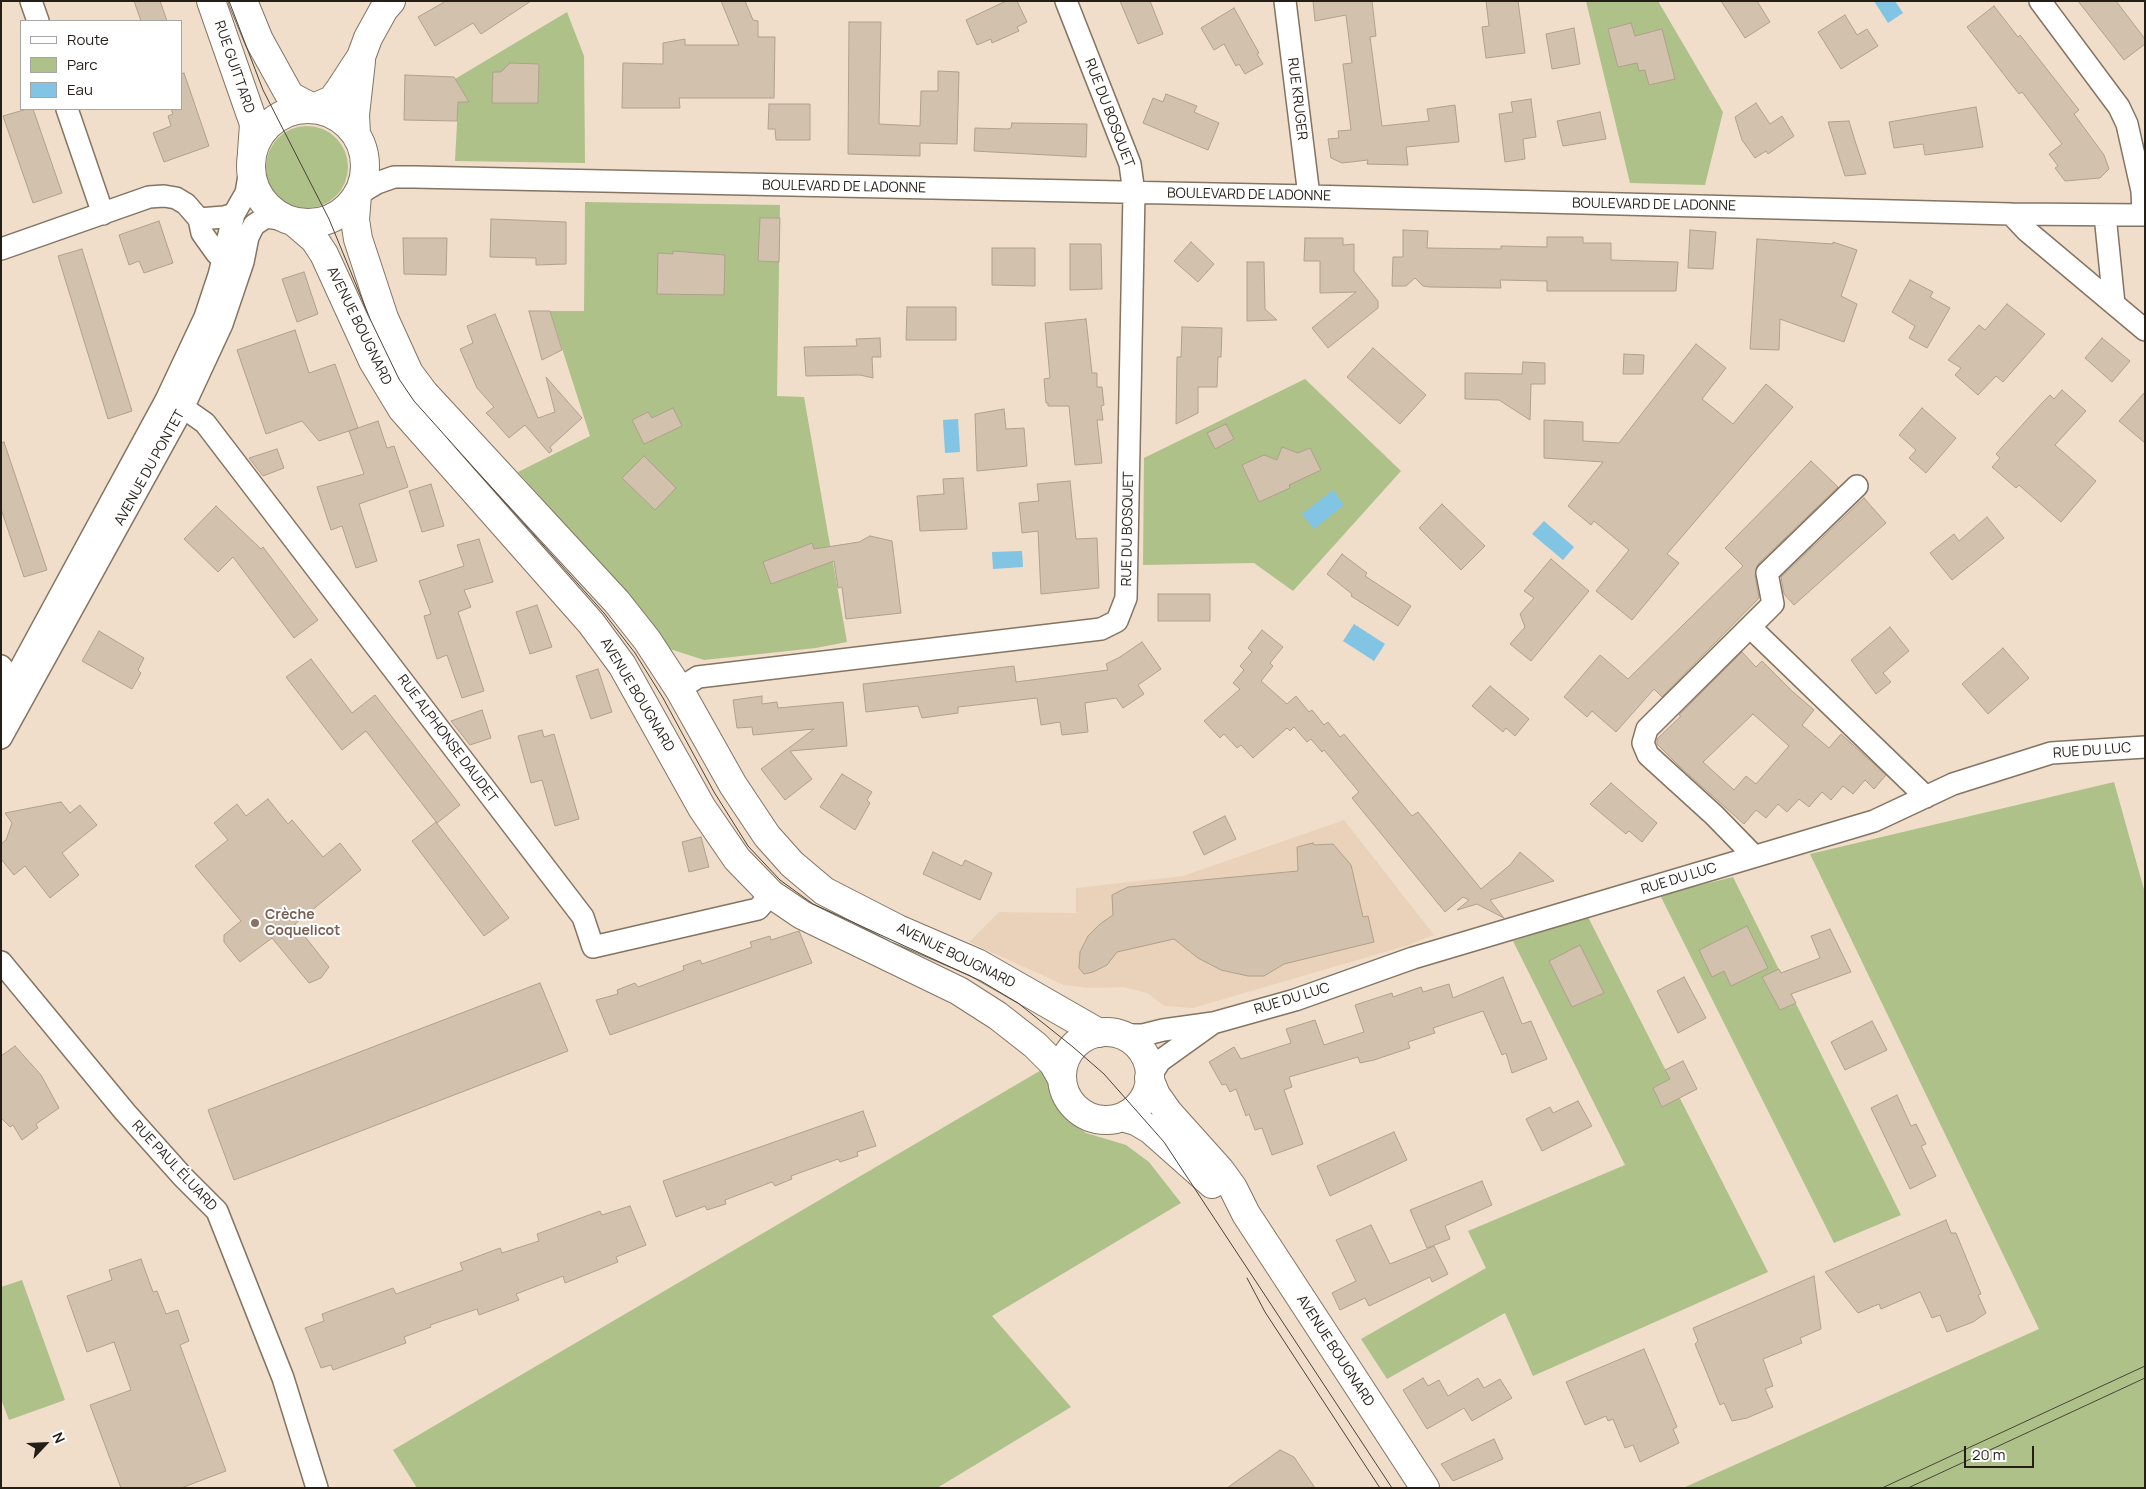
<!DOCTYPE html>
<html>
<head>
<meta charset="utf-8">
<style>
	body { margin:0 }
	#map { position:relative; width:2146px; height:1489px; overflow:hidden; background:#f0deca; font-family:Manrope,sans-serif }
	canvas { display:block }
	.frame { position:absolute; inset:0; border:2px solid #241e17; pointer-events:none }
	.legend { position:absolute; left:20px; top:20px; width:162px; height:90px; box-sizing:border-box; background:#fff; border:1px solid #a7a5a2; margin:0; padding:6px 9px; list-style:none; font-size:15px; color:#241e17 }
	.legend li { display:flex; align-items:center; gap:10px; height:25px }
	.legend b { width:25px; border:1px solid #a7a5a2 }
	.north { position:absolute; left:20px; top:1419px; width:50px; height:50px; -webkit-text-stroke:4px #fff; paint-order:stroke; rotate:65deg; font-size:14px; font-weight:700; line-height:20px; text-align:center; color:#241e17 }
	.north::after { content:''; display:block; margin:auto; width:18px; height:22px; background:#241e17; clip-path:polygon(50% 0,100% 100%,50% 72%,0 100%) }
	.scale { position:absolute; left:1964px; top:1446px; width:70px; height:22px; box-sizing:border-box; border:2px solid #241e17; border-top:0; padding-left:6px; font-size:15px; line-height:18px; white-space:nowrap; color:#241e17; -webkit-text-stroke:4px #fff; paint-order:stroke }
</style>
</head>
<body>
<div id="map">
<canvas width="2146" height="1489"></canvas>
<div class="frame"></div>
<ul class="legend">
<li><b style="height:6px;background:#fff"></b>Route</li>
<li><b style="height:14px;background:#adc189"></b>Parc</li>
<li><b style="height:14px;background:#82c4e4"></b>Eau</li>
</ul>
<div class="north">N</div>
<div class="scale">20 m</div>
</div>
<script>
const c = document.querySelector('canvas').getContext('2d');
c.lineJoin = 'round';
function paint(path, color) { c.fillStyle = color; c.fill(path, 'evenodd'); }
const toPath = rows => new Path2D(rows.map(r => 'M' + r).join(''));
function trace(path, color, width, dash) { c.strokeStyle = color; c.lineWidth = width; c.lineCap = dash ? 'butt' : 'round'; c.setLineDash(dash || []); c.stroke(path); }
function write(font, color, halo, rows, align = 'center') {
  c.font = font + ' Manrope,sans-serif'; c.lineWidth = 4; c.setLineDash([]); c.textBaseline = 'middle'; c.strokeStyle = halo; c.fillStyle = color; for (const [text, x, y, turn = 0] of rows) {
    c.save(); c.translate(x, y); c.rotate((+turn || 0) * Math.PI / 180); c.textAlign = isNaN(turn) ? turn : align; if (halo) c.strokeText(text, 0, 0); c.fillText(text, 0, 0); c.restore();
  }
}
paint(toPath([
	[1344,820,1434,935,1409,945,1193,1008,1165,1006,1147,993,1123,987,1092,988,1064,985,969,942,999,912,1076,913,1076,888,1183,876]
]), '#e9d2b9');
paint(toPath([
	[1586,1,1658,1,1723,112,1705,185,1630,183],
	[567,12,584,56,585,163,455,161,459,85,455,79],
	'266 167a41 41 0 1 1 82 0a41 41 0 1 1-82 0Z',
	[585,202,780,205,777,396,804,397,847,642,816,648,704,660,670,649,644,613,518,472,590,436,550,311,584,311],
	[1305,379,1401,471,1293,591,1254,563,1143,565,1144,458],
	[2114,782,2145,893,2145,1488,1683,1488,2039,1329,1810,854],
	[1733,877,1901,1215,1834,1243,1660,895],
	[1588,917,1768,1272,1533,1376,1505,1313,1387,1379,1361,1339,1486,1268,1468,1231,1625,1165,1513,941],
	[1043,1069,1068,1121,1086,1133,1126,1145,1149,1162,1181,1203,992,1316,1071,1407,937,1488,417,1488,393,1450],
	[22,1280,65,1400,9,1420,1,1399,1,1287]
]), '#adc189');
paint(toPath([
	[1874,1,1895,1,1903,13,1888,23],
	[958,419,960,452,945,453,943,420],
	[1333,490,1344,505,1314,529,1302,514],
	[1544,521,1574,547,1563,560,1532,534],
	[1022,551,1023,567,993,569,992,552],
	[1354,624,1385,644,1374,661,1343,641]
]), '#82c4e4');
const building = toPath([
	[134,1,160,1,167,21,141,21,134,1],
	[446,1,531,1,481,34,473,23,435,46,418,17,446,1],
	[721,1,745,1,753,20,758,21,758,37,775,37,774,98,679,98,680,108,622,108,623,63,663,64,663,43,685,39,685,45,739,45,721,1],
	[1006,1,1017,1,1027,22,1017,27,1019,31,992,43,991,39,977,45,966,20,1006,1],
	[1120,1,1150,1,1163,34,1138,44,1120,1],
	[1313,1,1372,1,1376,36,1370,37,1382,126,1429,121,1427,109,1455,105,1459,142,1406,147,1408,165,1367,164,1368,160,1342,163,1331,158,1328,139,1339,138,1338,131,1351,130,1343,64,1352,63,1346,15,1315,21,1313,1],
	[1486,1,1518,1,1525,53,1486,58,1482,27,1489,26,1486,1],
	[1721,1,1757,1,1770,22,1745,38,1721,1],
	[2078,1,2116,1,2145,39,2145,44,2124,60,2078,1],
	[1994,6,2018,37,2020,35,2079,110,2074,114,2104,155,2109,169,2100,178,2065,181,2055,168,2058,166,2049,154,2062,144,2022,92,2019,94,1967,27,1994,6],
	[1234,8,1259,53,1257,54,1263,64,1245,74,1239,64,1236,66,1224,44,1214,50,1201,28,1234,8],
	[1845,15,1857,35,1867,29,1878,46,1841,69,1818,32,1845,15],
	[849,22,881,22,879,124,920,126,921,91,938,91,938,71,959,72,957,144,920,143,920,156,848,154,849,22],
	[1631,23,1635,36,1662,29,1675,79,1649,85,1645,70,1639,71,1637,63,1618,67,1608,29,1631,23],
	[1574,28,1580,64,1552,69,1546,34,1574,28],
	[510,63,539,64,538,103,492,103,493,72,501,72,510,63],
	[184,73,209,146,164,162,153,133,171,126,168,116,173,114,171,109,181,109,181,74,184,73],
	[405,75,454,77,469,102,458,102,457,121,404,120,405,75],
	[1166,94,1197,106,1194,112,1219,123,1208,150,1143,123,1153,98,1163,102,1166,94],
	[1531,99,1536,137,1523,139,1525,159,1505,162,1499,114,1513,112,1511,102,1531,99],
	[1756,103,1770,124,1782,116,1794,136,1768,154,1766,151,1755,158,1742,140,1735,117,1756,103],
	[769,104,810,104,810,140,776,140,775,129,768,129,769,104],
	[1976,107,1983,147,1925,155,1923,144,1894,148,1889,122,1976,107],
	[27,109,33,109,62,193,33,203,3,116,27,109],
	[1600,112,1606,139,1563,146,1557,121,1600,112],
	[1849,121,1856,144,1866,174,1845,176,1828,122,1849,121],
	[1012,123,1087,124,1086,157,974,151,975,128,1008,129,1011,128,1012,123],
	[760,218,780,218,779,262,758,261,760,218],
	[491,219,566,222,566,264,536,265,536,258,490,257,491,219],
	[159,221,173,263,144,273,139,261,129,265,119,235,159,221],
	[1403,230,1428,231,1427,248,1501,249,1501,246,1547,247,1547,237,1583,237,1583,243,1611,243,1611,260,1678,262,1676,291,1547,291,1547,281,1500,280,1501,288,1430,287,1423,286,1415,278,1406,286,1392,286,1393,257,1403,257,1403,230],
	[1690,230,1716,232,1713,269,1688,268,1690,230],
	[403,238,447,238,446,275,404,274,403,238],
	[1305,238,1343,238,1343,245,1354,244,1354,271,1378,301,1378,308,1328,348,1312,328,1356,292,1320,293,1320,261,1304,261,1305,238],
	[1757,239,1833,244,1833,242,1857,250,1841,296,1857,304,1844,342,1780,319,1779,350,1750,349,1757,239],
	[1191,242,1214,264,1198,282,1174,261,1191,242],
	[1070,244,1101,244,1102,289,1070,290,1070,244],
	[992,248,1035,248,1035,286,992,285,992,248],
	[82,249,132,411,108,419,58,256,82,249],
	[673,251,725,255,724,295,657,294,658,253,673,254,673,251],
	[1247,262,1264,262,1265,309,1277,320,1247,321,1247,262],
	[304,272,318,314,297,322,282,279,304,272],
	[1910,280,1933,292,1930,297,1950,308,1927,348,1909,338,1915,326,1892,312,1910,280],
	[2007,304,2045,334,2003,382,1996,376,1978,395,1955,375,1961,368,1948,360,1979,325,1985,330,2007,304],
	[907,307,956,307,956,340,906,340,907,307],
	[529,311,550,311,562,350,542,360,529,311],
	[495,314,538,418,555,412,546,377,582,418,550,447,552,451,549,453,525,425,509,438,494,421,486,413,494,407,477,388,460,349,473,343,467,326,495,314],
	[1086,319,1092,373,1097,373,1097,387,1102,387,1104,405,1101,406,1103,420,1097,420,1102,463,1075,465,1069,406,1048,406,1048,403,1046,403,1044,379,1050,378,1045,323,1086,319],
	[1182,327,1222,328,1221,357,1218,357,1217,387,1198,387,1198,413,1176,424,1177,357,1181,357,1182,327],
	[295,330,309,373,335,364,358,428,319,441,302,421,266,434,237,350,295,330],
	[880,338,881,357,872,357,873,378,860,375,806,376,804,347,857,346,856,339,880,338],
	[2102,338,2130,361,2112,382,2085,358,2102,338],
	[1696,344,1726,368,1702,399,1733,424,1766,384,1793,407,1667,554,1679,563,1632,620,1596,591,1629,550,1594,521,1591,525,1568,506,1603,462,1544,458,1544,420,1583,422,1583,441,1619,443,1696,344],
	[1373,348,1426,395,1400,424,1347,377,1373,348],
	[1624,354,1644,355,1643,374,1623,374,1624,354],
	[1523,362,1545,363,1545,384,1531,384,1530,420,1499,400,1465,399,1465,373,1522,374,1523,362],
	[2062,390,2086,411,2055,445,2096,481,2061,522,2019,485,2016,488,1992,467,2000,458,1996,454,2042,403,2050,395,2054,399,2062,390],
	[2145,392,2145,443,2119,421,2145,392],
	[673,408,682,426,644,444,632,420,648,412,652,418,673,408],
	[1922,408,1956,438,1926,473,1909,458,1916,450,1899,435,1922,408],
	[1004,409,1006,429,1024,428,1027,466,977,471,975,414,1004,409],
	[378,421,387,448,394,446,408,487,359,504,377,561,356,568,342,526,331,530,317,487,364,474,349,431,378,421],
	[1226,424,1234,439,1215,449,1207,433,1226,424],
	[4,442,47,570,24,577,1,509,1,443,4,442],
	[1282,447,1298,453,1310,448,1321,470,1289,485,1290,488,1259,502,1242,465,1264,455,1277,460,1282,447],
	[277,449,284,468,263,476,249,458,277,449],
	[644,456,676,488,655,510,622,478,644,456],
	[1811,461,1838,487,1758,564,1755,575,1759,598,1662,697,1654,689,1616,732,1592,711,1587,717,1564,697,1600,655,1628,679,1743,566,1725,548,1811,461],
	[963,478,967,529,920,531,917,496,944,494,943,479,963,478],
	[1070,481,1076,539,1097,538,1099,588,1041,594,1038,531,1022,533,1019,503,1039,501,1037,484,1070,481],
	[431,484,444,526,422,532,409,491,431,484],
	[1864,498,1886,523,1794,605,1784,594,1781,577,1864,498],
	[1442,504,1485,546,1461,570,1419,528,1442,504],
	[216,506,261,549,263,547,318,620,294,638,233,557,218,572,184,539,216,506],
	[1987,517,2004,538,1952,580,1930,553,1954,534,1959,541,1987,517],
	[870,536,892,541,901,613,846,619,842,587,838,588,834,561,771,584,763,562,812,543,814,549,859,542,870,536],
	[479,539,493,582,464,590,471,607,458,612,484,691,462,698,447,655,437,659,424,616,431,614,419,581,464,566,457,545,479,539],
	[1342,554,1367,573,1365,576,1411,606,1398,626,1351,596,1352,594,1327,574,1342,554],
	[1551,559,1589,591,1531,661,1510,644,1525,627,1520,614,1534,598,1524,591,1551,559],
	[1158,594,1210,594,1210,621,1158,621,1158,594],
	[537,605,552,647,530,654,516,612,537,605],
	[1890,627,1909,651,1883,673,1891,682,1876,694,1851,660,1890,627],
	[1262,630,1283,647,1270,663,1273,666,1261,681,1287,704,1296,696,1309,712,1312,710,1324,725,1328,722,1340,737,1344,734,1412,816,1418,812,1481,889,1510,865,1520,852,1554,881,1490,900,1504,918,1477,904,1457,910,1469,900,1463,897,1445,912,1352,798,1359,792,1324,750,1322,752,1311,739,1307,742,1294,727,1290,731,1287,728,1253,758,1241,745,1237,748,1224,734,1220,738,1204,721,1240,689,1233,683,1244,670,1240,666,1252,652,1248,648,1262,630],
	[99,631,144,658,138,670,141,673,132,689,82,661,99,631],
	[1142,642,1161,669,1138,685,1144,694,1123,708,1116,698,1085,703,1088,732,1062,735,1060,722,1041,725,1037,698,958,707,958,713,922,718,918,706,866,712,863,684,1014,666,1016,682,1108,670,1106,664,1120,657,1142,642],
	[2003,648,2029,678,1988,714,1962,684,2003,648],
	[1742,652,1756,667,1762,661,1792,691,1814,710,1802,725,1829,748,1841,734,1886,775,1874,789,1865,780,1853,794,1843,786,1831,800,1822,792,1809,807,1799,799,1787,812,1778,804,1766,818,1756,810,1744,824,1679,766,1657,744,1657,739,1681,716,1679,715,1742,652],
	[1753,714,1789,746,1756,784,1746,776,1734,790,1703,762,1753,714],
	[311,659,352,713,375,695,460,805,437,823,366,731,342,750,286,677,311,659],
	[598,669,612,712,591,719,576,676,598,669],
	[1490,686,1529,719,1515,736,1506,728,1503,732,1472,706,1490,686],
	[762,696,762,704,777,702,778,708,843,702,847,746,790,751,812,779,785,800,761,769,814,729,753,735,752,727,737,728,733,700,762,696],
	[482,710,491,738,470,745,451,721,482,710],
	[542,730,544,737,554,734,579,819,555,826,542,780,531,783,518,736,542,730],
	[842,774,872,792,867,800,870,803,855,830,820,807,842,774],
	[1611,783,1657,823,1642,842,1629,831,1626,834,1590,804,1611,783],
	[268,799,288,824,292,820,323,857,340,843,361,870,295,924,329,967,321,978,309,983,272,938,240,962,224,942,224,935,241,921,195,866,228,840,214,823,237,804,246,816,268,799],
	[61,802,70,813,80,805,97,825,62,853,79,875,50,898,25,866,14,875,1,859,1,844,6,840,12,823,5,813,61,802],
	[1225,816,1236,839,1204,855,1193,832,1225,816],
	[436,822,509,918,484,936,412,841,436,822],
	[701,837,709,867,689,872,682,842,701,837],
	[1313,843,1314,845,1333,844,1351,865,1363,917,1368,916,1374,942,1284,964,1264,976,1248,976,1221,970,1198,958,1174,939,1117,952,1107,965,1093,972,1084,974,1079,968,1080,952,1088,936,1100,924,1113,915,1112,895,1128,887,1298,871,1297,847,1313,843],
	[933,852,962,866,965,860,992,873,980,900,923,874,933,852],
	[1747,926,1768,968,1731,986,1724,971,1712,977,1699,950,1747,926],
	[1830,929,1851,972,1791,994,1796,1003,1780,1010,1762,977,1779,969,1781,973,1820,958,1811,936,1830,929],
	[799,931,812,963,610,1035,596,1000,618,994,617,990,635,983,638,987,684,970,683,966,700,960,702,964,752,947,750,942,770,936,771,940,799,931],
	[1580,945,1604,993,1572,1007,1549,961,1580,945],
	[1503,977,1522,1024,1531,1021,1547,1059,1512,1073,1506,1053,1502,1055,1483,1011,1433,1028,1435,1033,1408,1042,1410,1048,1374,1060,1360,1063,1358,1057,1289,1077,1292,1087,1284,1090,1303,1144,1272,1155,1262,1128,1255,1130,1249,1114,1246,1116,1236,1089,1230,1092,1226,1084,1222,1085,1209,1062,1234,1047,1241,1059,1291,1043,1286,1029,1315,1020,1324,1045,1364,1032,1355,1005,1392,993,1393,997,1421,987,1423,992,1449,984,1453,998,1503,977],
	[1684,977,1706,1018,1678,1033,1657,991,1684,977],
	[540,983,568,1051,234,1180,208,1110,540,983],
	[1872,1021,1887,1050,1845,1070,1831,1042,1872,1021],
	[15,1046,41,1075,59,1108,36,1124,38,1128,22,1140,13,1125,10,1127,1,1118,1,1056,15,1046],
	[1683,1061,1697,1089,1662,1107,1653,1088,1670,1079,1665,1070,1683,1061],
	[1897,1095,1911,1126,1916,1124,1926,1144,1921,1146,1936,1176,1910,1189,1871,1108,1897,1095],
	[1578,1101,1592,1126,1542,1151,1526,1119,1550,1107,1553,1113,1578,1101],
	[863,1111,876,1146,857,1152,858,1156,840,1162,838,1159,791,1176,792,1179,775,1186,772,1182,725,1200,726,1204,707,1210,705,1206,676,1217,663,1181,863,1111],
	[1394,1132,1407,1160,1330,1196,1317,1166,1394,1132],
	[1482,1181,1492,1205,1445,1226,1450,1239,1427,1248,1410,1210,1482,1181],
	[630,1206,646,1245,616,1257,618,1262,565,1283,563,1276,516,1294,519,1300,479,1315,477,1309,430,1325,431,1327,404,1337,406,1343,333,1370,331,1365,321,1368,305,1328,324,1321,322,1314,393,1288,396,1294,463,1270,460,1263,500,1248,502,1253,539,1241,537,1234,600,1211,602,1215,630,1206],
	[1946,1220,1951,1233,1956,1233,1981,1294,1978,1295,1986,1313,1973,1322,1947,1332,1940,1315,1932,1318,1920,1292,1881,1309,1879,1304,1858,1313,1825,1272,1946,1220],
	[1371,1225,1390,1264,1434,1246,1448,1274,1432,1282,1430,1277,1369,1306,1365,1298,1340,1310,1332,1293,1356,1281,1336,1240,1371,1225],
	[141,1259,153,1292,157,1291,166,1314,178,1310,189,1341,180,1345,226,1471,181,1488,121,1488,90,1405,131,1390,114,1342,87,1352,67,1296,112,1280,109,1270,141,1259],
	[1814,1276,1821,1329,1800,1338,1802,1343,1763,1359,1773,1386,1765,1389,1773,1407,1747,1418,1732,1421,1724,1403,1720,1405,1695,1344,1698,1341,1693,1328,1814,1276],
	[1644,1349,1677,1427,1673,1429,1679,1443,1640,1462,1633,1445,1625,1448,1613,1419,1608,1421,1606,1416,1585,1425,1566,1382,1644,1349],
	[1423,1378,1428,1386,1439,1380,1448,1396,1478,1378,1484,1388,1500,1379,1512,1398,1472,1421,1464,1408,1427,1429,1403,1390,1423,1378],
	[1494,1439,1503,1459,1453,1481,1441,1464,1494,1439],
	[1280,1450,1294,1457,1315,1488,1227,1488,1280,1450]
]);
paint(building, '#d2c1ad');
trace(building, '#b0a08d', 1);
const street = toPath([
	[31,1,38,21],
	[1285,1,1309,196],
	[2040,1,2119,107,2127,124,2142,191,2143,215],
	[67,109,103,214],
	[357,195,377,183,394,177,414,177,1309,196,2011,214,2145,215],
	[2011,214,2027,231,2145,330],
	[2105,215,2114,304],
	[1,249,149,197,164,196,176,198,186,204,199,219],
	[233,259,217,254,202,233,199,219,224,217,234,214],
	[166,400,188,411,205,423,583,917,593,947,758,909,771,894],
	[1750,627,1926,797],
	[1,666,9,676,27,685],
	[679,689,698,677,1101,629,1117,621,1126,598,1134,193,1130,164,1066,1],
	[1,704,166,400,205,317,219,275,234,214,246,193,251,164],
	[1,738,183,408,222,324,243,262,248,237,254,225,266,217,293,221],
	[1754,856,1714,815,1648,755,1643,743,1647,729,1773,604,1767,573,1857,486],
	[1,962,125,1112,183,1177,217,1211,283,1378,317,1488],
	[1213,1023,1295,1000,1413,958,1874,821,1953,784,2051,753,2145,747],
	[1118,1035,1143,1035,1163,1030,1213,1023,1160,1061,1149,1078]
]);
const secondary = toPath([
	[211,1,254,124,252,152],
	[243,1,259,40,290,96,313,108,332,100,340,89,361,57,368,38,384,9,391,1],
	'251 166a57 57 0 1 1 114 0a57 57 0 1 1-114 0Z',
	[356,134,355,115,361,61],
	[357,195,355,220,358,239,384,318,409,373,424,393,617,602,647,640,679,689,733,785,767,836,792,864,824,891,898,929,977,963,1099,1033],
	[293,221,314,239,324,254,373,361,402,409,591,623,622,665,702,808,737,859,771,894,802,915,959,991,998,1016,1035,1045,1053,1063,1062,1079],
	'1062 1076a44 44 0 1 1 88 0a44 44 0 1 1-88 0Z',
	[1149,1078,1156,1095,1168,1112,1220,1170,1233,1188,1246,1214,1425,1488],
	[1122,1117,1136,1121,1151,1130,1212,1184]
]);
trace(street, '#847462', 24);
trace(secondary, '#847462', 30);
trace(street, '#fff', 21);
trace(secondary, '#fff', 28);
trace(toPath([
	[229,1,263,90,329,219,371,321,399,379,414,401,604,613,635,653,663,698,714,792,748,846,780,880,813,904,981,981,1018,1003,1073,1047,1104,1074,1164,1142,1392,1488],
	[1247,1278,1265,1312,1380,1488],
	[1882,1488,2145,1366],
	[1908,1488,2145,1378]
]), '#4c443a', 1);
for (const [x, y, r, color] of [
	[255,923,5,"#8d6e63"]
]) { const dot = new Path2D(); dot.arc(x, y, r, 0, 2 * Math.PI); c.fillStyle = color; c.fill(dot); trace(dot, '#fff', 2); }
write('14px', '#241e17', '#fff', [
	["RUE GUITTARD",234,67,71],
	["RUE KRUGER",1297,99,83],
	["RUE DU BOSQUET",1109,113,69],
	["BOULEVARD DE LADONNE",844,187,1],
	["BOULEVARD DE LADONNE",1249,195,1],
	["BOULEVARD DE LADONNE",1654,205,1],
	["AVENUE BOUGNARD",359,326,64],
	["AVENUE DU PONTET",150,468,-61],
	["RUE DU BOSQUET",1128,529,-89],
	["AVENUE BOUGNARD",637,695,59],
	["RUE ALPHONSE DAUDET",447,739,53],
	["RUE DU LUC",2092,751,-4],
	["RUE DU LUC",1679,879,-17],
	["AVENUE BOUGNARD",956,956,26],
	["RUE DU LUC",1292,999,-17],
	["RUE PAUL ÉLUARD",174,1166,47],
	["AVENUE BOUGNARD",1335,1351,57]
]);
write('bold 14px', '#785e54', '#fff', [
	["Crèche",265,915],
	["Coquelicot",265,931]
], 'left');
</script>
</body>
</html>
